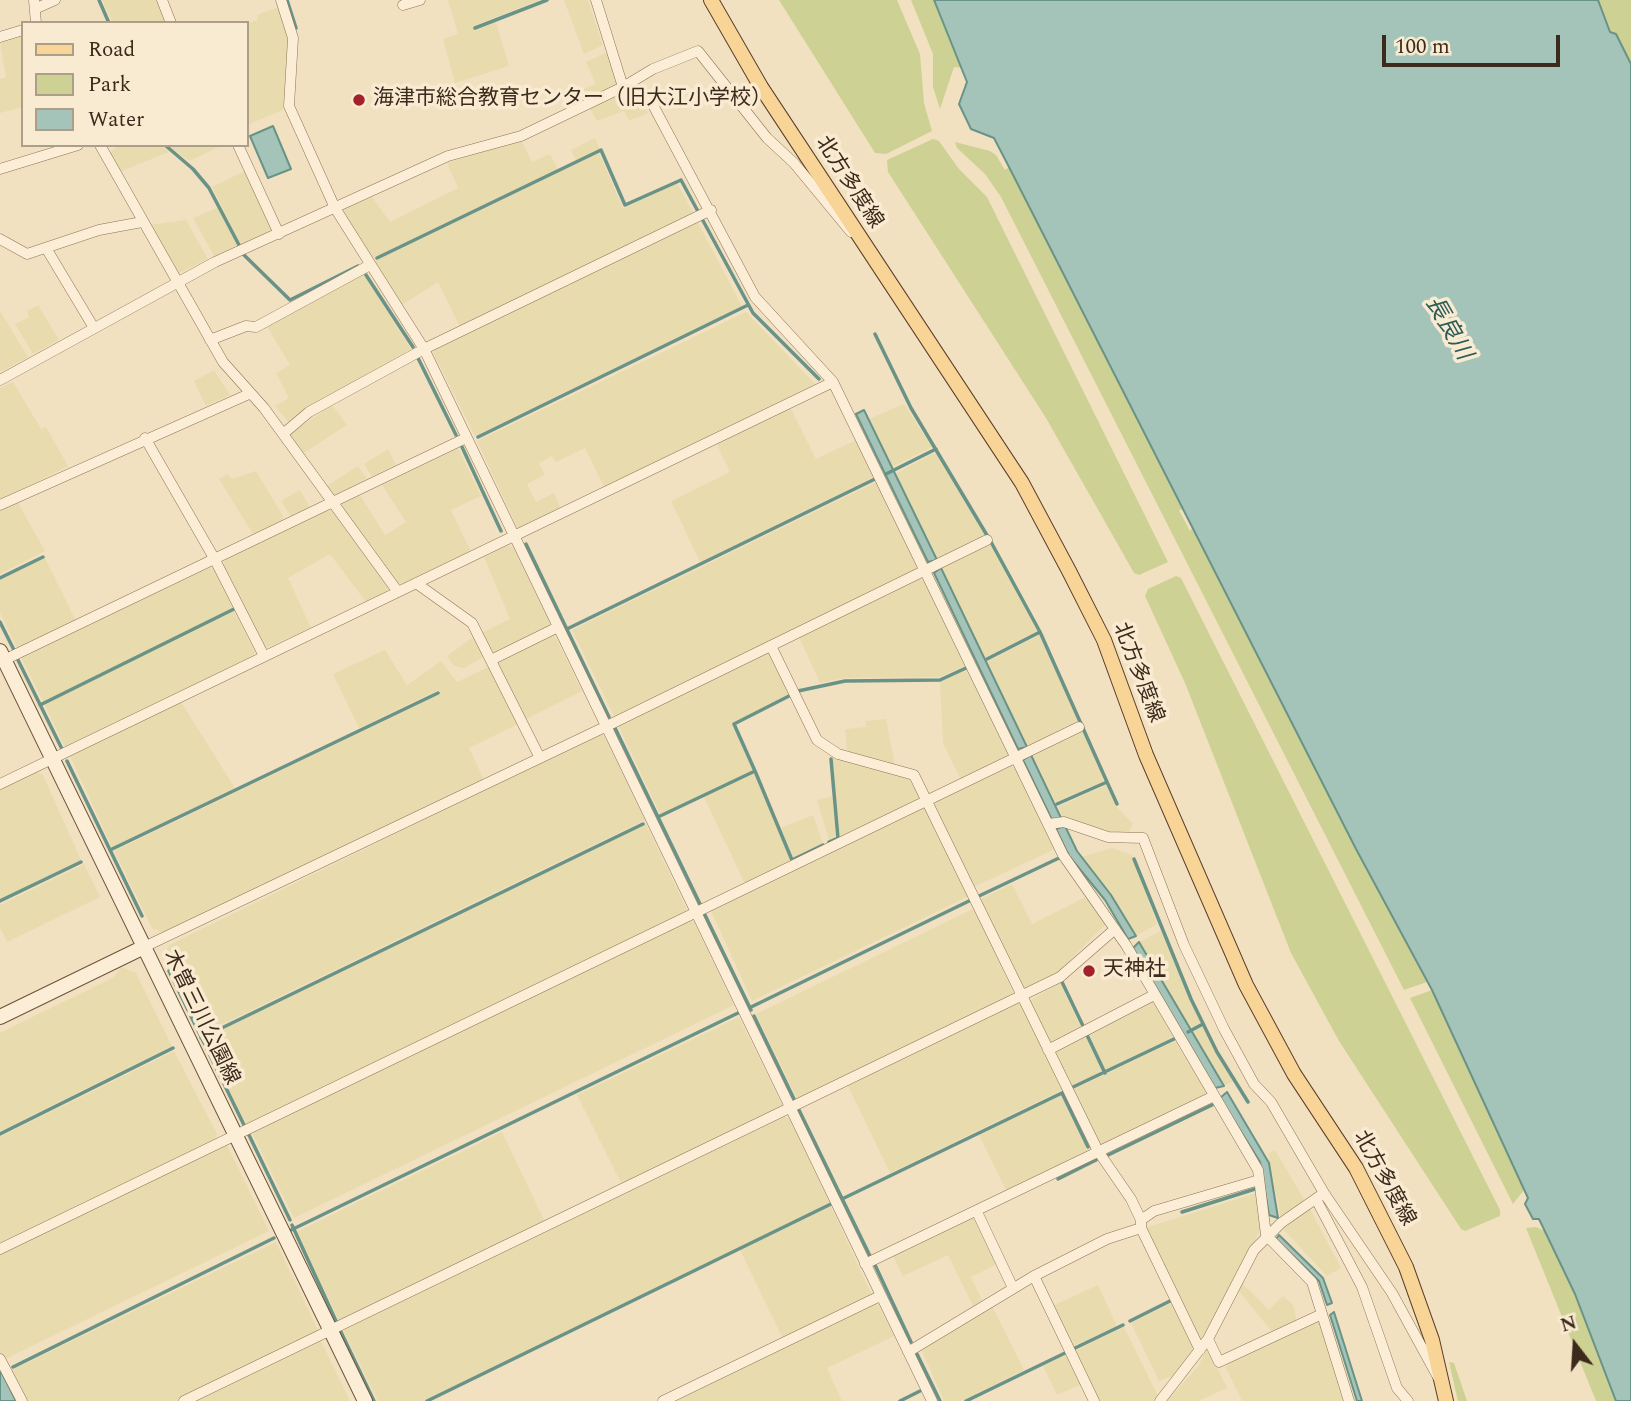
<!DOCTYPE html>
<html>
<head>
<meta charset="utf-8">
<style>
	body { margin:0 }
	#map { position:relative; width:1631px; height:1401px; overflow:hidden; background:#f2e1c1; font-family:Spectral,serif }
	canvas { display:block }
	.legend { position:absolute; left:21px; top:21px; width:228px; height:126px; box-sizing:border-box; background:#f9ebd2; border:2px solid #ad9e89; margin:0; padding:9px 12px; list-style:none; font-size:21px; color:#3c2a1c }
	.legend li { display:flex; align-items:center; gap:14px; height:35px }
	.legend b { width:35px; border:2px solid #ad9e89 }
	.north { position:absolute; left:1540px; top:1310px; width:70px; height:70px; -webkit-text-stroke:5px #f9ebd2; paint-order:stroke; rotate:343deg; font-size:19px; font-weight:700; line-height:28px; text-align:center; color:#3c2a1c }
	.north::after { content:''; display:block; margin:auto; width:24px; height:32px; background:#3c2a1c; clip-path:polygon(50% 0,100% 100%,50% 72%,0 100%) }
	.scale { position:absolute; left:1382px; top:35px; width:178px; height:32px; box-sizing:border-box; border:4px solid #3c2a1c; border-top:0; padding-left:9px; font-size:21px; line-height:24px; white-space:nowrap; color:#3c2a1c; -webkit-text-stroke:5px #f9ebd2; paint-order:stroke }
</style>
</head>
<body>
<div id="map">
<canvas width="1631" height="1401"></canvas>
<ul class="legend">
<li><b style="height:9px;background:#f8d496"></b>Road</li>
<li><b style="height:19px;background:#ced194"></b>Park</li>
<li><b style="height:19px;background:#a4c4b9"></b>Water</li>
</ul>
<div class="north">N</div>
<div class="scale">100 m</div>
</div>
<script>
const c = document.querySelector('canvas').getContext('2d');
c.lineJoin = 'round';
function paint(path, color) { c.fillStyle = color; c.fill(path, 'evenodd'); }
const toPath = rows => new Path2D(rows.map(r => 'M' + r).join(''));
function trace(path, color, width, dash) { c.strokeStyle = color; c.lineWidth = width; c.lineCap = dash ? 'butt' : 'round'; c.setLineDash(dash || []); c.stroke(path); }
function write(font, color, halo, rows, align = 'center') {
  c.font = font + ' Spectral,"Noto Sans JP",serif'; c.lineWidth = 7; c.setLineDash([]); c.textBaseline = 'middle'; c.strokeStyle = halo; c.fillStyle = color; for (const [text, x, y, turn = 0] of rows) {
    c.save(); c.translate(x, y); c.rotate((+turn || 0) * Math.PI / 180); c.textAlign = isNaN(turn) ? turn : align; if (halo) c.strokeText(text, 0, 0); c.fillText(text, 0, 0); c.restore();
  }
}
paint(toPath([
	[102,0,159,0,168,23,113,23],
	[448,0,540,0,473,26,475,31,496,22,509,66,455,83,443,39,458,34],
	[564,0,588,0,603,45,584,54],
	[279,7,288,41,283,110,247,125,247,23,258,20,257,15],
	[23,36,23,107,0,113,0,79,6,77,0,43],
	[608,52,617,82,614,86,576,105,571,95,596,84,586,62],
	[618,94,644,106,648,113,629,121,624,111,597,121,589,107],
	[595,138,600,149,576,160,571,150],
	[521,140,532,162,550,154,558,169,372,258,344,213,344,209,372,197,390,222,458,188,447,163],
	[120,145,162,145,169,152,119,172,110,152],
	[168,145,223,145,189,161],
	[599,153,623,208,677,183,694,214,460,327,438,282,402,305,375,261],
	[247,170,272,231,241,245,212,187],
	[219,207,238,245,214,256,193,218],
	[186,220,208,259,179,273,149,225],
	[697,221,742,306,475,436,433,353,435,348],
	[363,274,411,349,307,409,289,423,275,406,289,398,276,373,290,365,266,325],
	[38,305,59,340,33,354,15,324,29,317,27,311],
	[0,311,28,357,0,372],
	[746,312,815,384,604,487,585,448,556,462,552,456,539,463,545,475,527,484,536,502,554,493,561,509,518,529,477,441],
	[214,370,230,395,206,406,194,381],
	[13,382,41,429,46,427,68,466,0,501,0,388],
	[904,404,932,447,892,467,869,419],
	[332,405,347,425,302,454,289,435],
	[790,407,816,459,858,439,876,476,700,562,671,501,730,472,716,443],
	[458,448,481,496,451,510,471,552,402,584,396,583,341,508,342,503,360,495,385,535,406,522,382,485],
	[388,449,396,465,372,476,364,464],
	[936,452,985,536,937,560,895,474],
	[358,466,367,479,334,495,330,494,325,487],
	[256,471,283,516,283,520,253,534,219,479,227,474,232,479],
	[878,481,919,564,917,570,614,716,572,630],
	[300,490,310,507,291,516,281,501],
	[17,501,45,551,0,574,0,510],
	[327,510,333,511,388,587,387,592,366,602,330,554,288,578,311,628,264,649,223,565,226,558],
	[989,542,1037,631,984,658,941,568],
	[507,546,513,547,550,622,547,628,495,652,490,651,481,633,510,619,484,557],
	[45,558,76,621,18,650,0,613,0,580],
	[209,568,214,569,233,608,43,702,21,657],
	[919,579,927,581,967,665,940,677,845,678,820,683,799,637],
	[234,611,255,652,253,656,66,749,44,704],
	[554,634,582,691,524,720,497,662],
	[1039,635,1079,722,1027,747,986,662],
	[475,636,483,653,482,658,464,668,454,666,447,656],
	[385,650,407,685,441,661,457,682,490,666,518,724,469,748,484,780,206,914,163,933,152,928,114,851,440,694,438,690,359,728,333,674],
	[767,653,772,654,790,693,732,723,753,770,660,814,618,725],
	[968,668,1010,753,1007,758,961,780,943,743,940,682],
	[181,702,235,788,112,847,70,756],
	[886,719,895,766,847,751,845,729,866,727,865,721],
	[1082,729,1104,781,1055,802,1032,754],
	[599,734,604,735,645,820,202,1034,165,954,169,945],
	[832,756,907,777,920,797,919,800,840,838],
	[1011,766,1018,770,1055,849,974,887,934,806,937,801],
	[37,772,43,775,81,860,0,899,0,790],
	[754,773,792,862,745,884,704,797],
	[1106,785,1116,806,1133,824,1127,836,1109,834,1063,818,1058,807],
	[832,796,836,836,829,840,817,800],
	[922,808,928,810,969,896,752,1001,711,911],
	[813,815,823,843,793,857,781,828],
	[646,824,686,908,685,914,246,1125,204,1038],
	[1112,848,1132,855,1157,924,1136,936,1111,895,1081,857],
	[84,864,100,897,7,942,0,928,0,905],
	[1012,884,1032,924,1088,896,1105,925,1058,972,1025,989,979,900],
	[975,908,1014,995,797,1099,756,1014],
	[690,921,694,922,734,1005,294,1218,252,1133],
	[1161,931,1190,1000,1234,1081,1224,1086,1139,942],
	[121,967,136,973,172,1046,0,1131,0,1033,114,977],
	[1060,983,1082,1030,1051,1044,1029,1001],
	[1152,1000,1173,1037,1105,1070,1089,1034],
	[1017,1002,1022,1006,1064,1089,890,1173,848,1086],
	[739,1017,782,1105,780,1108,622,1185,577,1095],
	[1085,1035,1103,1071,1070,1087,1054,1054,1056,1049],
	[1175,1041,1206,1092,1204,1096,1100,1146,1072,1090],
	[174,1051,217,1134,215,1142,0,1246,0,1137],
	[1061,1095,1088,1152,1007,1192,979,1135],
	[784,1117,789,1118,830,1203,422,1401,378,1401,343,1330],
	[502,1132,545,1222,339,1321,296,1232],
	[226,1143,269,1231,3,1360,0,1355,0,1252],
	[1275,1150,1305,1201,1281,1219,1268,1154],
	[1256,1193,1261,1229,1203,1337,1198,1338,1145,1228],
	[831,1206,872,1296,783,1339,740,1250],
	[1309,1207,1341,1268,1327,1276,1281,1227],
	[971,1218,976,1220,997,1264,971,1277,982,1300,973,1306,948,1255,903,1276,893,1256],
	[276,1242,319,1332,176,1401,25,1401,10,1371],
	[1242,1283,1269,1310,1283,1296,1293,1305,1297,1321,1273,1333,1238,1290],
	[1098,1285,1117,1326,1071,1347,1052,1306],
	[874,1303,878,1304,894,1336,827,1368,842,1401,671,1401],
	[1172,1303,1194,1351,1175,1375,1159,1381,1131,1323],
	[991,1304,1024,1370,961,1401,944,1401,921,1349],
	[1319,1318,1345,1401,1242,1401,1226,1368,1228,1363],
	[1124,1327,1158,1396,1153,1401,1098,1401,1074,1351],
	[320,1339,350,1401,193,1401],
	[1206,1350,1210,1352,1227,1388,1198,1401,1167,1401,1199,1365],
	[1066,1354,1080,1385,1057,1395,1043,1366]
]), '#e8dbae');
paint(toPath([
	[779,0,897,0,920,54,924,103,932,131,886,154,875,153],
	[911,0,934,0,963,68,954,67,940,109,933,87,933,54],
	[1598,0,1631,0,1631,64,1616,34,1610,32],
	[933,139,939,141,959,169,987,197,1168,562,1139,575,1134,573,1046,418,888,172,887,160],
	[955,142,990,151,996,155,1005,170,1009,167,1185,509,1179,510,1190,531,1194,525,1356,849,1427,982,1404,990,1001,197,985,174,957,148],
	[1176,576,1181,578,1500,1210,1500,1216,1465,1231,1461,1229,1339,1041,1291,953,1185,683,1145,596,1148,589],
	[1432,990,1524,1190,1513,1204,1410,998],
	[1536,1227,1545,1231,1575,1294,1616,1401,1596,1401,1526,1228],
	[1449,1362,1454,1363,1467,1401,1458,1401]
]), '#ced194');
const water = toPath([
	[934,0,1598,0,1610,32,1616,34,1631,64,1631,1401,1616,1401,1575,1294,1539,1219,1533,1219,1525,1204,1528,1198,1432,990,1356,849,1009,167,994,138,971,129,959,104,967,82,934,0],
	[273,126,291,169,268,178,250,136,273,126],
	[864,410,937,560,928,562,856,414,864,410],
	[941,568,1027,747,1018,749,934,573,941,568],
	[1031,755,1062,820,1052,820,1023,760,1031,755],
	[1065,826,1077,851,1111,895,1136,936,1128,939,1105,900,1069,856,1056,829,1065,826],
	[1139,942,1224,1086,1215,1088,1133,948,1139,942],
	[1227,1092,1269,1163,1278,1218,1269,1215,1260,1162,1220,1098,1227,1092],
	[1279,1235,1323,1278,1332,1303,1327,1305,1319,1281,1276,1239,1279,1235],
	[1334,1312,1362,1401,1357,1401,1330,1315,1334,1312],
	[0,1370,7,1383,16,1401,0,1401,0,1370]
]);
paint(water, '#a4c4b9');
trace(water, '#6a9387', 2);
trace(toPath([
	[99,0,109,23],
	[287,0,296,28],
	[475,28,547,0],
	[165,145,193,169,209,188,239,245],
	[681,180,753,313,819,379],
	[244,255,290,300,358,266],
	[377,258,601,150,625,205,681,180],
	[366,275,413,347],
	[875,334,911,408,991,542,1040,632,1107,782],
	[418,358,456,435],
	[478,437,748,305],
	[462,447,501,531],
	[886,474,936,449],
	[526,544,609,717],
	[0,578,43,557],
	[0,622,14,650],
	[567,629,875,479],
	[987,659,1040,632],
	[18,660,62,749],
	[798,691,845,681,940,680,966,668],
	[40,705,234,609],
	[615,728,700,904],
	[67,761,142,916],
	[755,771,792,860,823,845],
	[1057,804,1107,782,1117,804],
	[658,817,755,771,734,724,791,695],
	[829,842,838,838,831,759],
	[110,850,438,693],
	[1134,859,1191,999,1217,1052,1248,1102],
	[979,896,1059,858],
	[0,901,81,862],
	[705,915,751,1010],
	[169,971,244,1125],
	[1062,982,1084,1028],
	[747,1009,971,900],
	[754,1016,794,1099],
	[1188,1032,1203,1024],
	[1087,1035,1105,1073],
	[201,1038,643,824],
	[1071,1088,1174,1039],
	[1062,1093,1088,1147],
	[799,1110,870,1256],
	[0,1134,173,1048],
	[249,1135,290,1220],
	[1104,1157,1212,1105],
	[1058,1179,1096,1160],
	[842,1199,1064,1092],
	[1182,1212,1255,1189],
	[292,1225,336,1321],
	[289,1231,738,1013],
	[875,1265,911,1342],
	[1130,1321,1170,1301],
	[341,1332,374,1401],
	[1073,1349,1123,1325],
	[917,1354,940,1401],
	[13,1367,274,1238],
	[427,1401,831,1204],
	[900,1401,920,1391],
	[966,1401,1065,1353]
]), '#6a9387', 3.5);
const street = toPath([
	[34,0,36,23],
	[162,0,171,23],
	[281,0,293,38,289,106,335,208,424,349,932,1401],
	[596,0,623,87,653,105,755,297,833,382,1063,855,1126,945,1258,1170,1266,1235,1312,1282,1349,1401],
	[403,5,420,0],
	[37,8,55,0],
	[0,37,23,30],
	[100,145,223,362,264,408,398,592],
	[238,145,279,234],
	[0,169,78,145],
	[0,239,27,254,99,230,142,222],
	[46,248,94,328],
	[210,340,246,326,256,327,370,265],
	[0,380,215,262,448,156,521,136,623,87,653,69,698,51,767,138,794,163,851,232],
	[283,434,309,412,424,349,711,210],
	[145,438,214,558,264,656],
	[0,505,249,394],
	[416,583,472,623,540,758],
	[771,646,817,740,838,754,914,775,1098,1151,1131,1199,1141,1220],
	[4,660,466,438],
	[491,660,558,627],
	[0,784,833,382],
	[1049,824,1064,822,1108,837,1143,838,1184,945,1224,1029,1254,1084,1271,1102,1324,1193],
	[142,948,607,726,987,540],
	[1048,1050,1154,995],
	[1316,1199,1362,1287,1397,1388,1408,1401],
	[977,1212,1013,1288],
	[1141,1228,1200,1350],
	[0,1249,1079,727],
	[865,1264,1214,1096],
	[1034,1276,1094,1401],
	[1208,1339,1219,1362,1322,1314],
	[908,1352,1034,1276,1107,1239,1141,1228,1141,1220,1154,1211,1259,1180],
	[0,1359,22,1401],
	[184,1401,1060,977,1115,929],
	[663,1401,880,1296],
	[1160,1401,1208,1339,1254,1250,1281,1223,1324,1193,1392,1293,1438,1377]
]);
const secondary = toPath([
	[0,651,365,1401],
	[0,1017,142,948]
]);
const primary = toPath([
	[711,0,761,87,1022,483,1069,571,1104,640,1146,755,1246,985,1294,1074,1356,1168,1406,1267,1432,1340,1446,1401]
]);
trace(street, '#8e7157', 11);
trace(secondary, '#6f523a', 16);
trace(primary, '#5b3f2c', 16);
trace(street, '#fceed6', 10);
trace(secondary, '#fceed6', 14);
trace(primary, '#f8d496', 14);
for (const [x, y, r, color] of [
	[359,100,7,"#a2212a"],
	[1089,971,7,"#a2212a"]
]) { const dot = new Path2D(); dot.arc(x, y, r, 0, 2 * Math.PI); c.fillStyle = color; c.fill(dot); trace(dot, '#f9ebd2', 2.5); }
write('21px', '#3c2a1c', '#f9ebd2', [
	["海津市総合教育センター（旧大江小学校）",373,100],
	["天神社",1103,971]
], 'left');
write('21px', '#3c2a1c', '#f9ebd2', [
	["北方多度線",848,183,57],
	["北方多度線",1137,673,69],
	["木曽三川公園線",200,1018,64],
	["北方多度線",1383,1179,61]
]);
write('italic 23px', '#2a5d57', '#f9ebd2', [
	["長良川",1447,329,60]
]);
</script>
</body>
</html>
